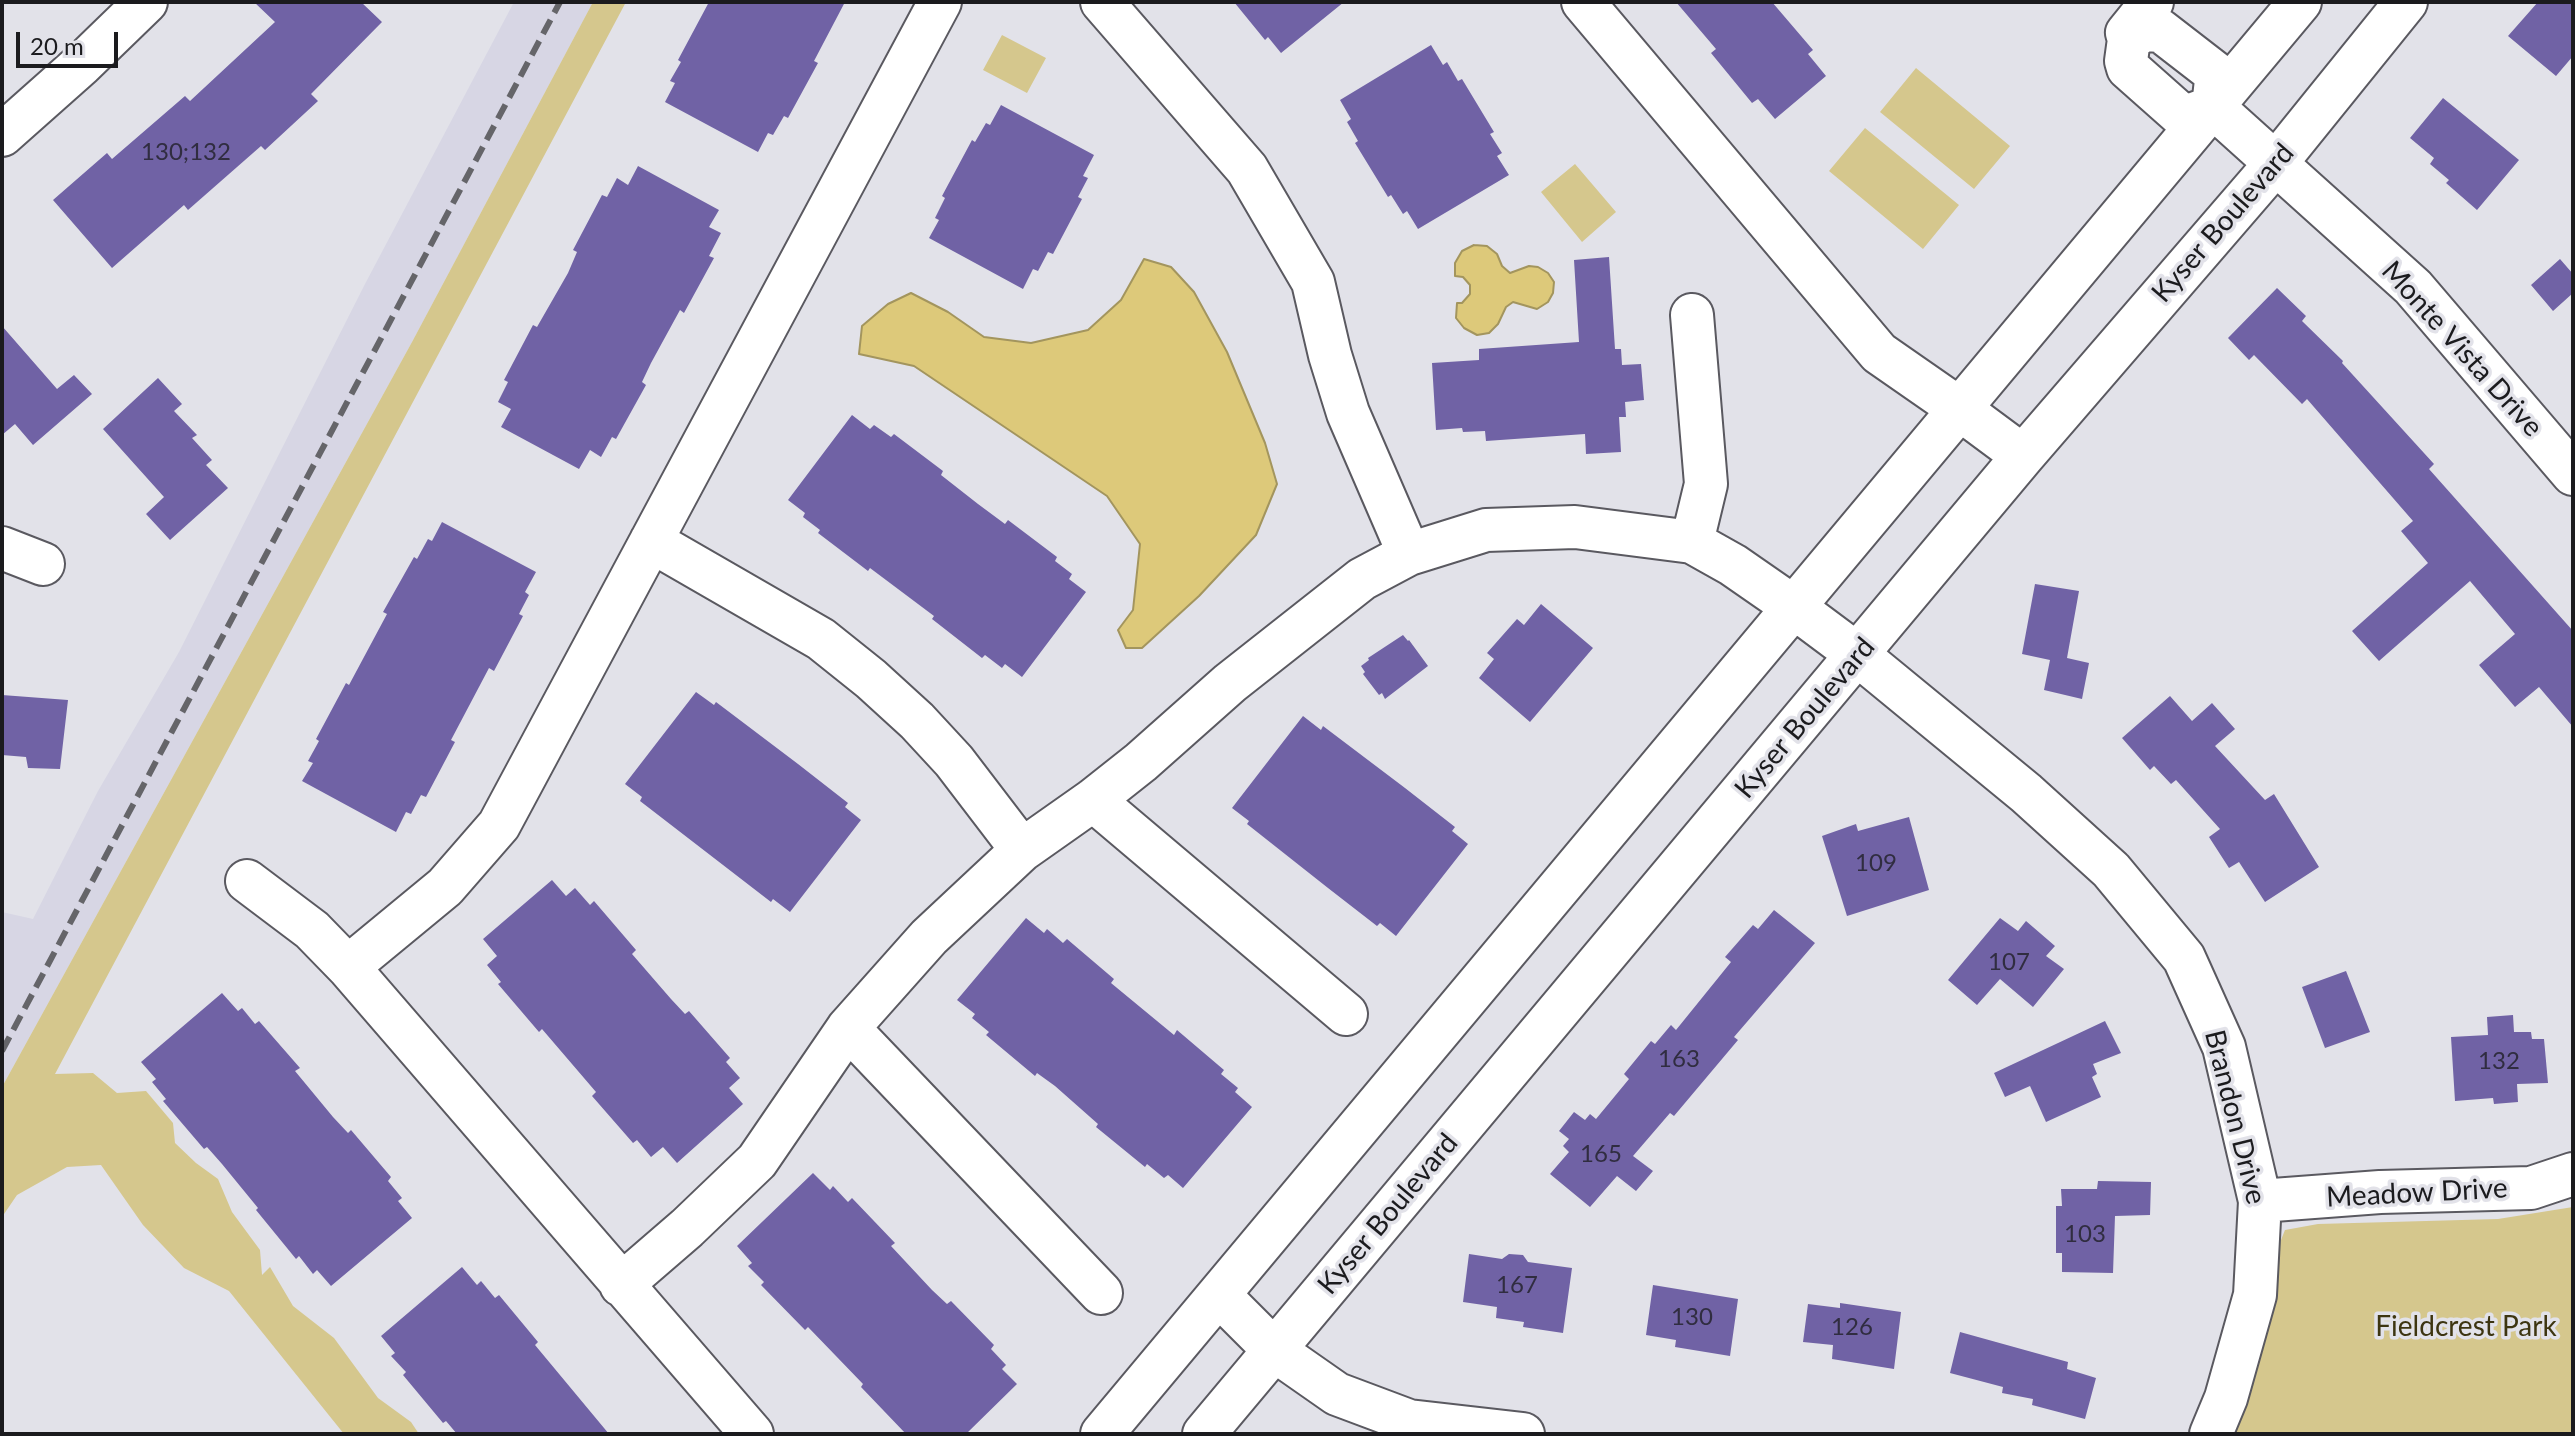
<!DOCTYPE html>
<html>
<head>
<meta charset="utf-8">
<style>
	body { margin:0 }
	#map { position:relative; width:2575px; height:1436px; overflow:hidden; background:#e2e2e9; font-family:Lato,sans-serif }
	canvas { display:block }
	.frame { position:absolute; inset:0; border:4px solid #1b1b1e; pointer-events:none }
	.scale { position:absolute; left:16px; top:32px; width:102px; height:36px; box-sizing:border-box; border:4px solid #1b1b1e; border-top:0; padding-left:10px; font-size:24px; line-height:28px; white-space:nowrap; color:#1b1b1e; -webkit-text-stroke:6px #e2e2e9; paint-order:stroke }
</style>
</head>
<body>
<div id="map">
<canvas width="2575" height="1436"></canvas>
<div class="frame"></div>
<div class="scale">20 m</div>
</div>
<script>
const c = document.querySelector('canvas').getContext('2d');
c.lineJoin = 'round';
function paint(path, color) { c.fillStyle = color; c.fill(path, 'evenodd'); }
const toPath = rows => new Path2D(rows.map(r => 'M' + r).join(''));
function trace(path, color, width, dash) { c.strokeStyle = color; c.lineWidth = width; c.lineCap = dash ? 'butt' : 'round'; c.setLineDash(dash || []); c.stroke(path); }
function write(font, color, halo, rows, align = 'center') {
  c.font = font + ' Lato,sans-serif'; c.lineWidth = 7; c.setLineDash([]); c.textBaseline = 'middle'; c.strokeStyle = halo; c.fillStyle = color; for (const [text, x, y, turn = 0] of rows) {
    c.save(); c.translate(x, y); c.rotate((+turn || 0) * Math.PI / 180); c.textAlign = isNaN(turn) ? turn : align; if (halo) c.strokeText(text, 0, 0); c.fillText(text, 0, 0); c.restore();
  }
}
paint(toPath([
	[514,2,593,2,412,342,2,1087,2,912,33,919,98,791,179,652,365,284]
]), '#d7d6e4');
paint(toPath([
	[593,2,626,2,55,1074,93,1073,117,1093,146,1091,173,1123,175,1143,196,1163,218,1179,232,1212,260,1250,262,1275,270,1267,293,1306,334,1338,378,1398,411,1422,419,1434,344,1434,229,1291,184,1268,143,1225,101,1165,67,1167,17,1195,2,1217,2,1087,412,342],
	[1002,35,1046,58,1027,93,983,70],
	[1916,68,2010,146,1974,189,1880,112],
	[1865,128,1959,205,1923,249,1829,171],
	[1575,164,1616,212,1582,242,1541,192],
	[2573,1207,2573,1434,2234,1434,2255,1378,2277,1250,2285,1230,2318,1224,2498,1219]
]), '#d5c78d');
const water = toPath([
	[1474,245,1487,246,1497,254,1502,266,1510,273,1529,266,1538,267,1548,273,1554,282,1553,293,1548,302,1537,309,1513,302,1506,307,1498,324,1489,333,1477,335,1464,328,1456,318,1457,303,1462,303,1470,294,1470,285,1463,277,1455,276,1455,263,1462,251,1474,245],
	[1144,259,1171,267,1194,292,1227,352,1265,443,1277,484,1256,535,1199,596,1142,648,1126,648,1118,630,1133,610,1140,544,1107,496,914,366,859,354,862,326,888,304,911,293,948,312,984,337,1031,343,1088,330,1121,300,1144,259]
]);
paint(water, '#ddc97a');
trace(water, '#a3955e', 2);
paint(toPath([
	[254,2,361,2,382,22,311,94,318,101,265,150,261,146,188,210,184,205,112,268,53,200,107,153,112,159,185,96,190,101,275,22],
	[709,2,845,2,814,61,818,63,788,118,784,116,773,135,768,133,758,152,665,102,675,83,670,81,681,62,678,60],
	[1234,2,1344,2,1281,53,1268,37,1265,40],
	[1676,2,1772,2,1813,50,1808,54,1826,76,1775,119,1758,99,1752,103,1711,53,1716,49],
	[2538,2,2573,2,2573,56,2556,76,2508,36],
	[1431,45,1443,65,1447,62,1458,81,1462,79,1494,132,1490,134,1502,153,1497,156,1509,175,1418,229,1407,211,1403,214,1391,195,1388,197,1355,143,1358,141,1347,122,1351,119,1340,100],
	[2443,98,2519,160,2477,210,2446,183,2449,180,2430,164,2434,158,2410,138],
	[1001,105,1094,155,1083,176,1088,178,1078,197,1082,199,1053,254,1048,252,1038,271,1033,269,1023,289,929,238,939,220,935,218,945,198,942,196,972,140,975,142,986,123,990,125],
	[638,166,719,210,709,227,721,233,709,256,714,258,684,313,680,310,651,363,642,382,646,385,616,439,612,437,601,457,590,450,579,469,501,427,511,409,498,402,508,382,504,380,533,325,537,327,568,273,577,252,573,250,602,195,607,197,617,178,628,185],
	[1609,257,1615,349,1621,349,1622,365,1641,364,1644,400,1625,402,1626,417,1619,417,1621,452,1586,454,1585,434,1486,441,1485,431,1463,432,1462,428,1436,430,1432,363,1479,360,1479,349,1579,342,1574,260],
	[2560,259,2573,274,2573,293,2553,311,2531,285],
	[2277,288,2306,316,2302,321,2343,361,2342,363,2434,464,2429,469,2573,631,2573,727,2539,687,2515,707,2479,665,2515,634,2470,581,2379,661,2352,631,2428,563,2401,531,2413,521,2307,399,2302,404,2254,355,2249,360,2228,338],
	[2,326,57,389,74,375,92,394,33,445,15,424,2,435],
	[158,378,182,404,174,411,197,435,192,438,212,460,206,465,228,488,170,540,146,514,164,497,103,429],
	[852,415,870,429,874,425,891,437,894,434,943,471,941,475,978,504,1005,524,1008,520,1057,557,1055,561,1072,574,1069,579,1086,592,1022,677,1005,664,1002,668,985,655,982,658,932,619,934,616,870,568,868,571,818,533,820,530,803,517,805,513,788,500],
	[442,522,536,572,525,592,529,595,519,614,523,616,494,671,489,668,451,740,455,742,426,797,421,795,411,814,406,812,396,832,302,781,313,763,308,761,319,741,316,739,346,683,349,685,387,614,383,612,414,557,417,559,428,539,432,541],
	[2035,584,2079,591,2067,658,2089,663,2082,699,2044,690,2050,660,2022,654],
	[1541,604,1593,648,1530,722,1479,678,1494,659,1487,653,1517,619,1524,625],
	[1403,635,1408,641,1409,640,1428,666,1385,699,1382,693,1379,695,1363,674,1365,672,1361,666,1369,660,1368,658],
	[696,692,714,705,716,702,798,764,848,803,845,807,861,820,790,912,773,899,771,902,640,801,642,797,625,784],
	[2,695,68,700,60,769,28,768,26,757,2,755],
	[2170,696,2192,721,2212,703,2235,729,2215,746,2265,800,2274,794,2319,867,2265,902,2239,862,2229,868,2209,837,2220,829,2176,780,2171,784,2154,766,2150,770,2122,738],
	[1303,716,1321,730,1323,726,1405,788,1455,827,1452,831,1468,844,1396,936,1380,923,1377,926,1328,888,1247,824,1249,821,1232,808],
	[1909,817,1929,890,1847,916,1822,836,1856,824,1858,831],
	[552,880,566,896,575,888,590,905,594,901,636,950,632,954,671,999,685,1014,689,1011,730,1058,726,1062,740,1078,729,1088,743,1104,677,1163,663,1147,651,1157,637,1140,633,1143,592,1096,596,1092,542,1029,539,1032,498,984,501,982,487,965,497,956,483,939],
	[1774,910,1815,943,1734,1037,1738,1040,1674,1116,1670,1113,1633,1156,1653,1171,1636,1191,1617,1176,1590,1207,1550,1174,1569,1152,1563,1146,1569,1139,1559,1131,1574,1112,1585,1120,1590,1114,1596,1119,1629,1079,1624,1074,1651,1041,1655,1044,1671,1025,1676,1030,1731,962,1725,957,1753,925,1758,929],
	[1026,918,1044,933,1047,929,1063,943,1067,939,1114,979,1111,983,1174,1035,1177,1030,1224,1070,1221,1074,1238,1088,1235,1092,1252,1107,1183,1188,1168,1175,1164,1178,1147,1164,1145,1167,1096,1127,1098,1124,1055,1086,1037,1073,1035,1076,986,1035,989,1032,972,1018,975,1014,957,1000],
	[2000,918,2018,931,2026,921,2055,946,2046,956,2064,969,2033,1007,2000,979,1977,1005,1948,980],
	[2346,971,2370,1032,2325,1048,2302,987],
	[222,993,238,1011,242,1008,255,1024,259,1021,300,1068,295,1071,333,1117,348,1133,351,1130,391,1177,388,1181,402,1198,398,1201,412,1218,331,1286,317,1270,313,1274,299,1256,296,1259,256,1210,258,1208,222,1164,207,1147,204,1149,163,1101,166,1099,152,1082,156,1079,141,1062],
	[2513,1015,2514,1032,2531,1032,2532,1039,2544,1039,2548,1083,2517,1084,2518,1102,2494,1104,2493,1098,2455,1101,2451,1037,2488,1035,2487,1017],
	[2105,1021,2121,1053,2093,1064,2097,1074,2092,1077,2101,1097,2046,1122,2030,1086,2005,1097,1994,1073],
	[813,1173,830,1190,833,1186,848,1202,852,1198,895,1243,891,1246,932,1290,947,1304,951,1301,994,1345,991,1349,1006,1365,1002,1369,1017,1384,966,1434,906,1434,861,1387,863,1384,808,1327,805,1330,761,1285,764,1282,748,1266,752,1263,737,1246],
	[2098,1181,2151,1182,2150,1215,2115,1216,2113,1273,2062,1272,2062,1253,2056,1253,2056,1206,2062,1206,2061,1189,2097,1189],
	[1469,1254,1502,1259,1509,1254,1523,1255,1528,1262,1572,1268,1563,1333,1523,1327,1524,1322,1496,1318,1497,1307,1463,1302],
	[462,1267,477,1285,481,1281,495,1298,499,1295,538,1342,535,1345,609,1434,457,1434,446,1421,443,1423,403,1375,406,1372,391,1356,395,1353,381,1336],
	[1653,1285,1738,1299,1730,1356,1675,1347,1676,1340,1646,1335],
	[1840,1303,1901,1312,1894,1369,1832,1359,1833,1345,1803,1342,1808,1304,1840,1308],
	[1960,1332,2068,1362,2067,1369,2096,1378,2085,1419,2032,1405,2033,1399,2002,1393,2003,1387,1950,1373]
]), '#7062a5');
const minor = toPath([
	[1102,2,1247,169,1313,282,1330,355,1348,413,1409,554],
	[1583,2,1879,353,1961,410,2023,456],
	[2152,2,2127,33,2129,39,2126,61,2128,68,2181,115,2188,116,2213,107],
	[2129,39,2145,30,2161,31,2214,72,2216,80,2213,107],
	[2213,107,2413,287,2573,474],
	[2,135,82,64,146,2],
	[1692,315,1706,484,1692,542],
	[651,541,821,639,871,679,917,721,954,761,1022,850],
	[2,548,43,564],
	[1093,800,1346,1014],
	[247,881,312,930,348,967,752,1434],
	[348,967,445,887,499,825,940,2],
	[848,1028,1101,1293],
	[2260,1201,2380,1192,2531,1188,2573,1174],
	[621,1285,687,1228,757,1161,848,1028,929,937,1022,850,1093,800,1141,762,1230,683,1362,579,1409,554,1486,530,1575,527,1692,542,1733,565,1795,608,1858,655,2026,793,2111,870,2184,958,2224,1047,2260,1201,2255,1295,2226,1398,2211,1434],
	[1219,1295,1274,1350,1337,1394,1409,1421,1523,1434],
	[1102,1434,2300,2],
	[1204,1434,2023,456,2276,163,2406,2]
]);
trace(minor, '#5a5960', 46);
trace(minor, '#fff', 42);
trace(toPath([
	[2,1051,560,2]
]), '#656569', 6, [16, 8]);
write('24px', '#302d40', null, [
	["130;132",186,152],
	["109",1876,863],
	["107",2009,962],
	["163",1679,1059],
	["132",2499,1061],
	["165",1601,1154],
	["103",2085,1234],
	["167",1517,1285],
	["130",1692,1317],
	["126",1852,1327]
]);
write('28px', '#1b1b1e', '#e2e2e9', [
	["Kyser Boulevard",2223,223,-49],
	["Monte Vista Drive",2462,349,48],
	["Kyser Boulevard",1805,718,-50],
	["Brandon Drive",2235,1117,76],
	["Meadow Drive",2417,1193,-3],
	["Kyser Boulevard",1388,1214,-50]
]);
write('28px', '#3d3511', '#e2e2e9', [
	["Fieldcrest Park",2466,1327]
]);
</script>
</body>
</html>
